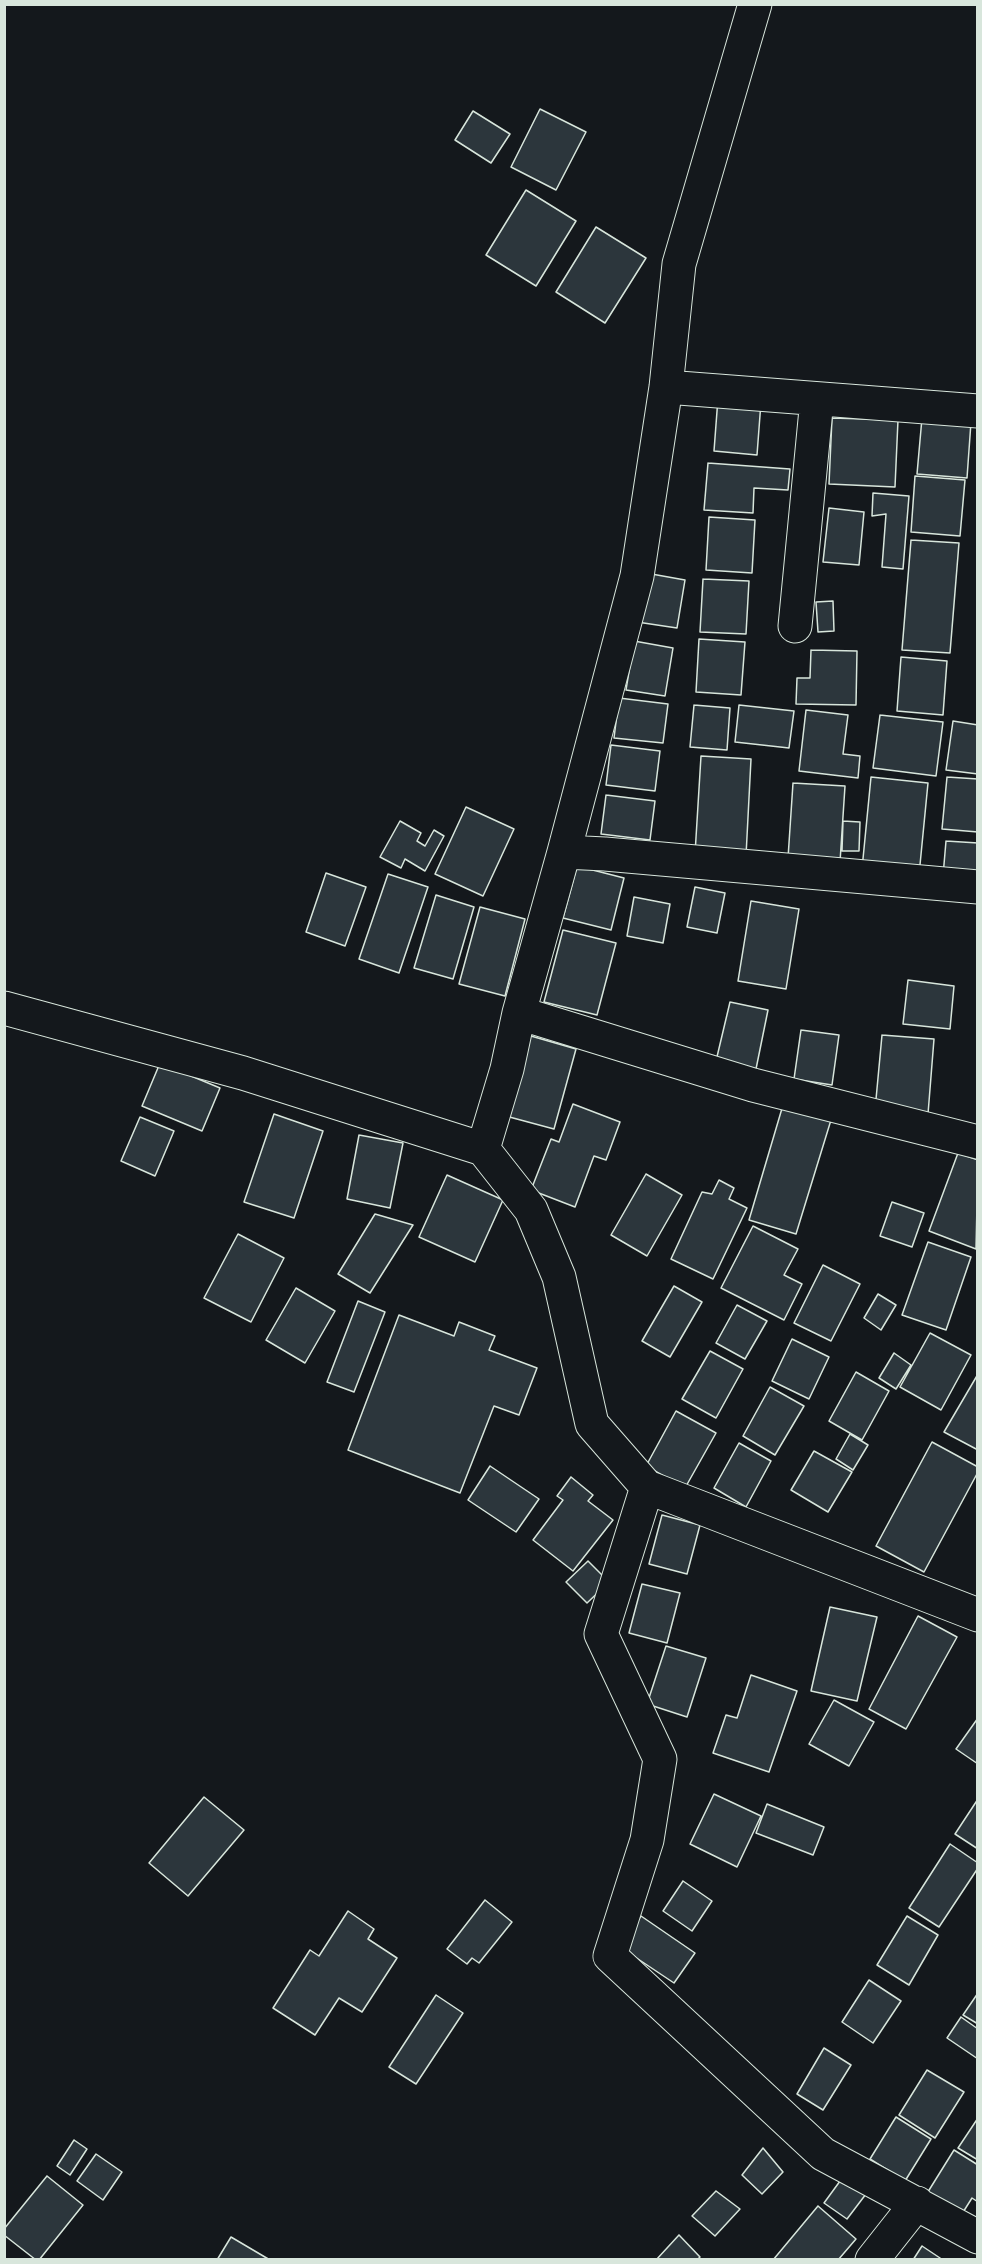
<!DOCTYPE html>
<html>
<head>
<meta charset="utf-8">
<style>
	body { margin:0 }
	#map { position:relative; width:982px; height:2264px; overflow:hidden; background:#14181c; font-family:Roboto,sans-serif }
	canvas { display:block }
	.frame { position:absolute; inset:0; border:6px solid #d8e6dc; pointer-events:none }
</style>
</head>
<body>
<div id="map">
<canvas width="982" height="2264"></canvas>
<div class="frame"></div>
</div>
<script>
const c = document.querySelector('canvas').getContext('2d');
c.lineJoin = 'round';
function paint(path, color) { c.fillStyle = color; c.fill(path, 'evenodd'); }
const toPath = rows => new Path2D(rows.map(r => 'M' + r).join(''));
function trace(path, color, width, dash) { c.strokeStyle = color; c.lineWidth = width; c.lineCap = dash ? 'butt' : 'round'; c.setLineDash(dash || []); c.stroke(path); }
const building = toPath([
	[540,109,586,132,556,190,511,167,540,109],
	[473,111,510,134,491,163,455,140,473,111],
	[526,190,576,221,536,286,486,255,526,190],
	[596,227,646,258,605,323,556,292,596,227],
	[718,398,761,402,757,455,714,451,718,398],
	[832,418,898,420,895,487,829,484,832,418],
	[922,418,971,422,967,478,917,474,922,418],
	[708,463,790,469,788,490,754,488,753,513,704,510,708,463],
	[915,476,965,480,960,536,911,532,915,476],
	[873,493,909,496,903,569,882,567,886,514,872,516,873,493],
	[829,508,864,512,859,565,823,562,829,508],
	[709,517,755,520,752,573,706,570,709,517],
	[911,540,959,543,950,653,902,650,911,540],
	[646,573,685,580,677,628,637,622,646,573],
	[703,579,749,581,746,634,700,632,703,579],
	[833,601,834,631,818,632,816,602,833,601],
	[699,639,745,642,741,695,696,692,699,639],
	[634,641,673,648,665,696,626,690,634,641],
	[811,650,857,651,856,705,796,704,797,678,810,678,811,650],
	[901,657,947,661,943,715,897,711,901,657],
	[619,698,668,704,663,743,614,738,619,698],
	[694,705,730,708,727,750,690,747,694,705],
	[739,705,794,711,789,748,735,742,739,705],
	[806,710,848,715,843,754,860,756,858,778,799,771,806,710],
	[880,715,943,722,936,776,873,768,880,715],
	[953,721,978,725,978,774,946,770,953,721],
	[611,745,660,751,655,791,606,785,611,745],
	[701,756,751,759,746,856,695,854,701,756],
	[871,777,928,783,919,875,862,869,871,777],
	[947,777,978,779,978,832,942,829,947,777],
	[793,783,845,786,840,862,788,858,793,783],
	[606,795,655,801,650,840,601,834,606,795],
	[466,807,514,829,483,896,435,874,466,807],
	[400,821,421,833,417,841,425,846,434,830,444,836,425,871,405,859,401,868,380,857,400,821],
	[843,821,860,822,859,851,842,851,843,821],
	[946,841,978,843,978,879,943,876,946,841],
	[577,866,624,878,611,930,563,918,577,866],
	[326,873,366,887,345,946,306,932,326,873],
	[388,874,428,887,399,973,359,959,388,874],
	[695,887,725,893,717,933,687,927,695,887],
	[436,895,474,907,453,979,414,968,436,895],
	[634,897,670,904,663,943,627,936,634,897],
	[751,901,799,909,786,989,738,981,751,901],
	[480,907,525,919,505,996,459,984,480,907],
	[563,930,616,943,597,1015,544,1002,563,930],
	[908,980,954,986,950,1029,903,1024,908,980],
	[730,1002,768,1010,756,1069,716,1061,730,1002],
	[801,1030,839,1035,832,1085,794,1079,801,1030],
	[524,1034,576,1049,554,1129,502,1115,524,1034],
	[882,1035,934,1039,928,1114,875,1110,882,1035],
	[160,1063,220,1088,202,1131,142,1106,160,1063],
	[573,1104,620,1122,606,1160,594,1156,575,1207,531,1190,551,1139,559,1142,573,1104],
	[783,1105,831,1120,796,1234,749,1220,783,1105],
	[274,1114,323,1131,294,1218,244,1202,274,1114],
	[140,1117,174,1131,155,1176,121,1161,140,1117],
	[359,1135,403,1143,390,1208,347,1199,359,1135],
	[958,1153,978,1160,976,1249,929,1231,958,1153],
	[646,1174,682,1195,647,1256,611,1235,646,1174],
	[447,1175,503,1200,475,1262,419,1237,447,1175],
	[719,1180,734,1188,729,1199,747,1208,713,1279,671,1259,702,1192,712,1194,719,1180],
	[892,1202,924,1213,912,1247,880,1236,892,1202],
	[375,1214,413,1225,370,1293,338,1274,375,1214],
	[753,1226,798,1249,784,1275,802,1284,784,1320,721,1288,753,1226],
	[238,1234,284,1258,251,1322,204,1298,238,1234],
	[928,1242,971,1257,946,1330,902,1315,928,1242],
	[823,1265,860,1284,831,1341,794,1323,823,1265],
	[674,1286,702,1302,670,1357,642,1341,674,1286],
	[296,1288,335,1311,305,1363,266,1340,296,1288],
	[878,1294,896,1305,881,1330,864,1318,878,1294],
	[358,1301,385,1312,354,1392,327,1382,358,1301],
	[737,1305,767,1321,745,1359,716,1343,737,1305],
	[399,1315,454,1336,459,1322,495,1336,489,1350,537,1368,519,1415,494,1406,460,1493,348,1450,399,1315],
	[930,1333,971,1355,941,1410,900,1387,930,1333],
	[792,1339,829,1357,809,1399,772,1381,792,1339],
	[710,1351,743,1369,716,1418,682,1399,710,1351],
	[894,1353,911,1365,896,1389,879,1378,894,1353],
	[856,1372,889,1391,862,1440,829,1421,856,1372],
	[978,1374,978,1450,944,1432,978,1374],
	[770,1387,804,1406,775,1455,743,1436,770,1387],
	[676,1411,716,1433,685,1488,646,1466,676,1411],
	[850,1434,868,1445,853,1470,836,1459,850,1434],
	[932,1442,978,1467,978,1472,924,1572,876,1546,932,1442],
	[739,1443,771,1461,746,1507,714,1488,739,1443],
	[814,1451,852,1472,828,1512,791,1490,814,1451],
	[490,1466,539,1499,516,1532,468,1500,490,1466],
	[571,1477,593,1495,588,1501,613,1520,573,1571,533,1540,563,1500,557,1496,571,1477],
	[662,1515,700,1525,687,1574,649,1564,662,1515],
	[588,1561,609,1582,587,1603,566,1582,588,1561],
	[642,1584,680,1593,667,1643,629,1633,642,1584],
	[830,1607,877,1617,857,1701,811,1691,830,1607],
	[918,1616,957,1637,906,1729,869,1709,918,1616],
	[666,1646,706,1658,687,1717,647,1704,666,1646],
	[751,1675,797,1691,769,1772,713,1753,726,1715,737,1718,751,1675],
	[834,1700,874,1722,849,1766,809,1744,834,1700],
	[978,1718,978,1764,956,1749,978,1718],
	[714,1794,761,1816,737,1867,690,1844,714,1794],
	[204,1797,244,1830,188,1896,149,1863,204,1797],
	[978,1799,978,1849,955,1834,978,1799],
	[767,1804,824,1827,813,1855,756,1833,767,1804],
	[950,1844,978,1863,978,1868,939,1927,909,1908,950,1844],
	[683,1881,712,1901,692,1931,663,1911,683,1881],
	[485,1900,512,1922,479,1963,472,1958,467,1964,447,1949,485,1900],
	[348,1911,374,1929,368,1939,397,1958,362,2012,339,1998,315,2035,273,2008,310,1950,319,1956,348,1911],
	[641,1916,695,1953,674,1983,620,1947,641,1916],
	[907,1916,938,1935,909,1985,877,1965,907,1916],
	[869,1980,901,2001,873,2043,842,2022,869,1980],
	[978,1993,978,2024,963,2015,978,1993],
	[436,1995,463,2013,416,2084,389,2067,436,1995],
	[961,2017,978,2029,978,2059,947,2038,961,2017],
	[824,2048,851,2065,823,2110,797,2094,824,2048],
	[927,2070,964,2092,935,2138,899,2115,927,2070],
	[896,2117,931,2139,905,2181,870,2159,896,2117],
	[978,2118,978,2160,958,2148,978,2118],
	[74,2140,87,2149,70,2175,57,2166,74,2140],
	[763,2148,783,2172,762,2194,742,2175,763,2148],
	[954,2150,978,2165,978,2202,972,2198,960,2217,926,2195,954,2150],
	[96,2154,122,2172,103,2200,77,2181,96,2154],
	[47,2176,83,2205,39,2260,36,2260,4,2235,4,2229,47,2176],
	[843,2177,866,2194,847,2219,824,2203,843,2177],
	[716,2191,740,2209,715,2236,692,2216,716,2191],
	[818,2206,856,2239,838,2260,773,2260,818,2206],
	[679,2235,700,2257,697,2260,656,2260,679,2235],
	[231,2237,270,2260,217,2260,231,2237],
	[922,2246,943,2260,913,2260,922,2246]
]);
paint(building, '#2c363c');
trace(building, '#d8e6dc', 1.5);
const minor = toPath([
	[666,387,978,411],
	[795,626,817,399],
	[564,852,605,854,978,887],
	[4,1008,243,1073,483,1149,531,1210,559,1277,592,1424,647,1487,978,1615],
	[519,1013,753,1085,978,1142],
	[483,1149,507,1069,519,1013,564,852,637,576,666,387,679,264,755,4],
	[647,1487,601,1634,660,1759,647,1840,610,1956,823,2154,978,2237],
	[872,2260,917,2203]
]);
trace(minor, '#d8e6dc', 35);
trace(minor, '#14181c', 33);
</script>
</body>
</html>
